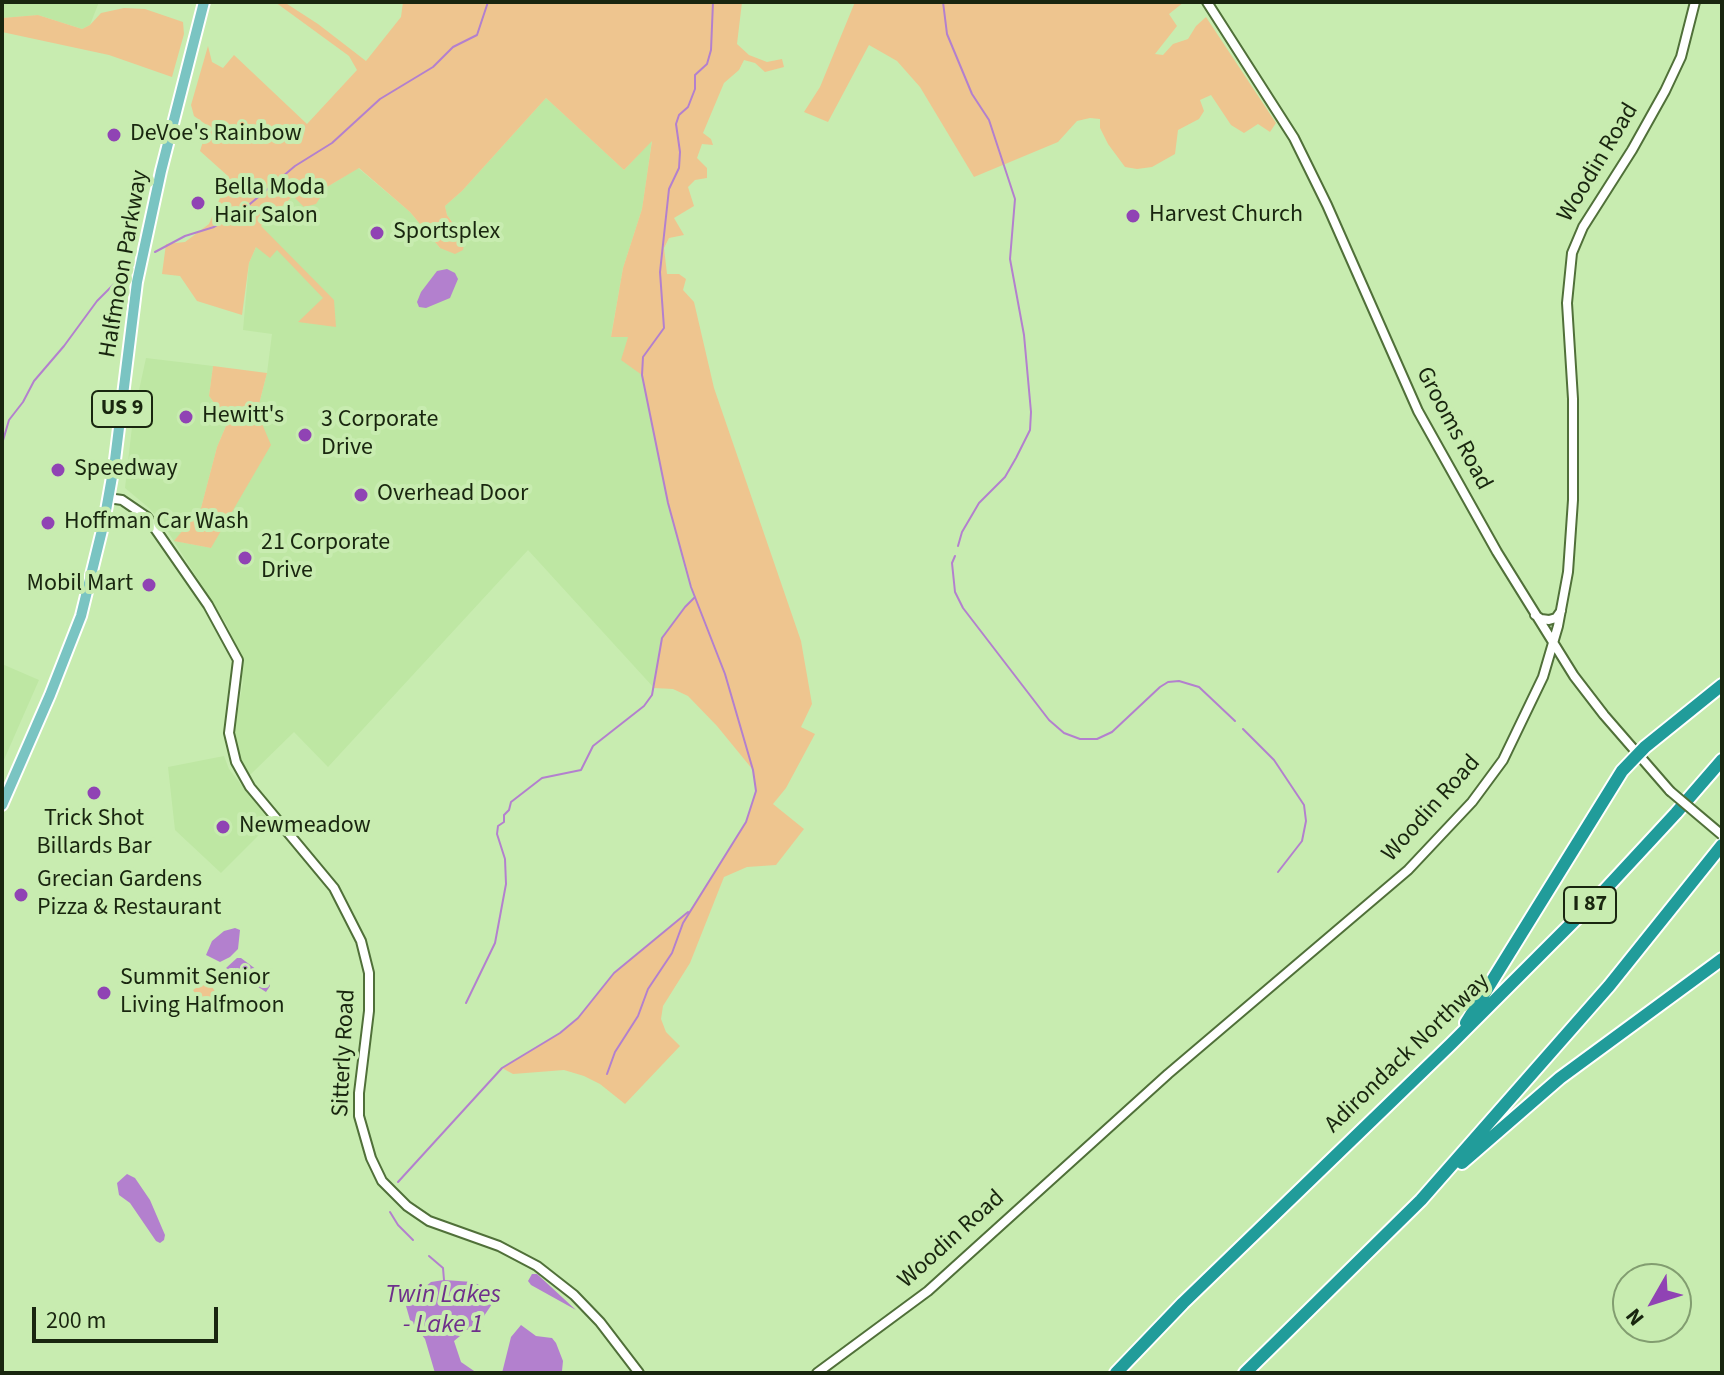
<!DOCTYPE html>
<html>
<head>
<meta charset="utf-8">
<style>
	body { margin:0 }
	#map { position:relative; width:1724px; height:1375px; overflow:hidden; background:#c8ecb0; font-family:"Source Sans 3",sans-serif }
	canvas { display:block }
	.frame { position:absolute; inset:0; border:4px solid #19260f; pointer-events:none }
	.north { position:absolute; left:1612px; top:1263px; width:80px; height:80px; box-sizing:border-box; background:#c8ecb0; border:2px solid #829d70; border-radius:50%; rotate:231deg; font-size:22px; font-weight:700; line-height:32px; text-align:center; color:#19260f }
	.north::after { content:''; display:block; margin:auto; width:28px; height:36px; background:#9043b4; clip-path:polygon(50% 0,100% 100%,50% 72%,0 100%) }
	.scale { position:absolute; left:32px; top:1307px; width:186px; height:36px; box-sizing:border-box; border:4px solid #19260f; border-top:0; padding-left:10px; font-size:24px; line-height:28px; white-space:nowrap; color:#19260f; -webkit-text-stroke:6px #c8ecb0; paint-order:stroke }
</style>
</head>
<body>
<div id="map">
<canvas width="1724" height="1375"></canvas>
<div class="frame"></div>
<div class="north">N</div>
<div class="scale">200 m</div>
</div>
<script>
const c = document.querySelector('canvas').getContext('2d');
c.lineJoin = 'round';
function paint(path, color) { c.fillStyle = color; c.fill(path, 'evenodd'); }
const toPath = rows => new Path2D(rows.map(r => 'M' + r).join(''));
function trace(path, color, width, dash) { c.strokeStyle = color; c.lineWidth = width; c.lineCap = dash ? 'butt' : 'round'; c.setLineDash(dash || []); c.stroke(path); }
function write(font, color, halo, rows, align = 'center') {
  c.font = font + ' "Source Sans 3",sans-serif'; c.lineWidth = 8; c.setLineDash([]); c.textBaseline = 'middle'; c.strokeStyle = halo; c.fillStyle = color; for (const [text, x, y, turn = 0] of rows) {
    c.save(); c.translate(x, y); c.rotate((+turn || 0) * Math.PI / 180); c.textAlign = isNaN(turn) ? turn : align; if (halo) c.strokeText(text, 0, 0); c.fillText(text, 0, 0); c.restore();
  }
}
paint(toPath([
	[2,2,99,2,90,25,82,29,38,15,2,18],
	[546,98,624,170,652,140,642,209,623,268,611,336,628,336,642,375,668,503,695,597,685,606,663,638,654,688,528,550,328,767,294,732,250,775,241,760,234,731,243,682,238,650,227,625,163,524,149,508,125,488,133,418,146,358,213,366,209,396,228,421,217,447,201,508,175,541,211,548,257,412,267,373,272,334,243,330,249,263,256,247,261,226,293,196,327,187,358,168,410,212,440,248,462,236,447,215,445,206,462,191],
	[2,664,39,680,3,762,2,761],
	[224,756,229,769,271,823,221,873,175,830,168,767]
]), '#bee7a3');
paint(toPath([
	[275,2,284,2,318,24,366,61,401,17,403,2,742,2,737,44,749,55,767,62,782,59,784,67,765,72,755,63,744,60,739,70,724,83,703,133,711,139,713,145,702,144,697,158,707,168,707,178,695,180,688,187,694,206,674,218,684,235,669,238,664,248,667,274,679,274,686,279,683,290,694,302,714,388,801,641,812,704,801,727,815,734,786,788,773,804,804,829,776,865,747,867,724,877,690,963,663,1006,661,1019,666,1032,680,1046,625,1104,600,1084,584,1076,564,1070,513,1074,502,1068,560,1033,578,1018,614,973,690,910,746,822,756,791,753,770,717,726,688,696,673,689,654,688,662,638,685,607,695,597,668,503,642,375,621,360,628,337,611,337,623,268,642,209,652,141,624,170,546,98,462,191,445,206,447,215,462,236,464,244,463,250,455,254,440,248,410,212,359,168,327,187,316,204,304,207,293,196,261,226,334,300,336,327,298,322,323,298,277,250,270,258,256,247,249,263,242,315,197,301,180,276,162,274,166,244,185,242,209,224,229,177,200,151,208,126,194,116,191,105,208,46,212,62,223,68,234,55,307,124,357,70,349,56],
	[855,2,1184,2,1169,14,1177,26,1155,54,1163,55,1173,44,1188,39,1196,26,1206,17,1276,123,1270,132,1258,124,1244,133,1231,125,1211,95,1200,100,1204,111,1199,119,1178,130,1175,154,1152,167,1137,169,1125,167,1108,144,1100,128,1100,119,1090,118,1077,121,1058,142,974,177,920,87,897,61,869,45,828,122,804,112,820,87],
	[124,8,145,9,183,22,184,34,172,77,109,55,2,32,2,18,38,15,82,29,90,25,101,13],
	[213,366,267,373,257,412,271,445,211,548,174,541,201,508,217,447,228,421,209,396],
	[208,980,217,995,202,1004,193,990]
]), '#eec58f');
paint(toPath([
	[447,269,455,273,458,279,450,298,426,308,419,307,417,302,421,292,437,271],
	[235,928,240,930,238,949,230,957,220,962,206,955,212,941,224,931],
	[237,958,241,958,265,976,270,986,266,992,252,983,243,984,237,982,228,971,226,968],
	[127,1174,135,1178,150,1200,165,1235,164,1240,160,1243,156,1241,130,1203,119,1195,117,1183],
	[532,1274,537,1274,576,1310,531,1285,528,1281],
	[444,1280,473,1282,485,1288,494,1301,484,1316,454,1341,461,1362,477,1373,435,1373,425,1339,410,1320,406,1306,411,1299,431,1282],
	[521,1325,536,1336,552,1338,556,1343,563,1361,562,1371,502,1373,511,1337]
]), '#b380ce');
trace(toPath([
	[943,2,947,34,972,94,989,120,1015,199,1010,259,1024,335,1031,412,1030,430,1016,458,1005,477,979,503,962,532,958,546],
	[155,252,185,236,214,227,244,209,295,166,332,143,380,99,433,67,453,47,477,35,488,2],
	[2,444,9,420,23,402,34,381,64,346,97,301,122,276],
	[2,455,2,476],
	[955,556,952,563,955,592,963,608,1049,720,1064,733,1080,739,1097,739,1112,732,1160,687,1168,682,1179,681,1199,687,1235,721],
	[1243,729,1274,760,1304,805,1306,821,1302,841,1278,872],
	[466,1003,495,943,506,884,505,859,497,834,498,826,504,822,504,815,509,810,511,802,542,778,581,770,593,746,644,706,652,695,662,638,685,607,695,597],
	[607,1074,615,1052,638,1016,648,989,672,953,683,923,746,822,756,791,753,770,725,674,691,587,668,503,642,375,643,357,664,328,660,272,669,189,679,168,680,152,676,124,679,115,688,107,695,89,695,75,707,64,711,50,713,2],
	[398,1182,502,1068,560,1033,578,1018,614,973,688,912],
	[390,1212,398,1225,413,1240],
	[429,1256,443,1268,444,1280]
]), '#b380ce', 2);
const tertiary = toPath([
	[1207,2,1294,138,1327,205,1418,411,1497,552,1574,676,1604,715,1670,791],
	[108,498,122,500,147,517,208,605,238,660,229,733,236,762,250,787,334,888,361,941,369,973,369,1011,359,1093,359,1116,371,1158,382,1181,407,1206,429,1221,499,1246,537,1266,574,1295,600,1322,639,1373],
	[1535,615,1541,619,1549,620,1556,618,1561,611],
	[817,1373,928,1291,1168,1074,1408,870,1472,802,1503,760,1543,677,1558,626,1568,572,1573,500,1573,399,1567,303,1572,253,1583,227,1632,150,1665,91,1681,57,1695,2]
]);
const primary = toPath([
	[2,805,50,695,81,616,104,522,115,460,137,282,161,171,204,2]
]);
const motorway = toPath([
	[1466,1023,1622,771,1645,747,1722,685],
	[1462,1163,1560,1078,1722,959],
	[1116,1373,1183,1303,1451,1044,1601,894,1676,813,1722,760],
	[1245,1373,1421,1200,1609,986,1722,845]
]);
trace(tertiary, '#507039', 12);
trace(primary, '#fff', 14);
trace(motorway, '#fff', 16);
trace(tertiary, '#fff', 8);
trace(primary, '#7ac4c2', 10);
trace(motorway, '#219c9a', 12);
const tertiaryBridge = toPath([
	[1670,791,1722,835]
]);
trace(tertiaryBridge, '#507039', 12, []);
trace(tertiaryBridge, '#fff', 8);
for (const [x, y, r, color] of [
	[114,135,8,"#9043b4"],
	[198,203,8,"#9043b4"],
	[1133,216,8,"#9043b4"],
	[377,233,8,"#9043b4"],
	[186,417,8,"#9043b4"],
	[305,435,8,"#9043b4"],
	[58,470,8,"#9043b4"],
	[361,495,8,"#9043b4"],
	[48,523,8,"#9043b4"],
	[245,558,8,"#9043b4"],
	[149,585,8,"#9043b4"],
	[94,793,8,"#9043b4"],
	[223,827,8,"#9043b4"],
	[21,895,8,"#9043b4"],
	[104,993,8,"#9043b4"]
]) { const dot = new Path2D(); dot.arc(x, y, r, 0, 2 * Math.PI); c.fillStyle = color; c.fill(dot); trace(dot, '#c8ecb0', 3); }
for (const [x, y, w] of [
	[122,409,60],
	[1590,905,52]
]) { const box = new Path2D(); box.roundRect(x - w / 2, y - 18, w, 36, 6); c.fillStyle = '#c8ecb0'; c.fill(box); trace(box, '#19260f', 2); }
write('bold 22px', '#19260f', null, [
	["US 9",122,409],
	["I 87",1590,905]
]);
write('24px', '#19260f', '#c8ecb0', [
	["DeVoe's Rainbow",130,135],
	["Bella Moda",214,189],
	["Hair Salon",214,217],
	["Harvest Church",1149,216],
	["Sportsplex",393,233],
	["Hewitt's",202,417],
	["3 Corporate",321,421],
	["Drive",321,449],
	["Speedway",74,470],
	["Overhead Door",377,495],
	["Hoffman Car Wash",64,523],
	["21 Corporate",261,544],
	["Drive",261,572],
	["Mobil Mart",133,585,"right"],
	["Trick Shot",94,820,"center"],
	["Billards Bar",94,848,"center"],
	["Newmeadow",239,827],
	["Grecian Gardens",37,881],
	["Pizza & Restaurant",37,909],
	["Summit Senior",120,979],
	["Living Halfmoon",120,1007]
], 'left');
write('24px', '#19260f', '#c8ecb0', [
	["Woodin Road",1599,163,-59],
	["Halfmoon Parkway",125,264,-80],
	["Grooms Road",1453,429,62],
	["Woodin Road",1432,809,-48],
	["Sitterly Road",345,1053,-87],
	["Adirondack Northway",1408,1054,-44],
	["Woodin Road",952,1240,-42]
]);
write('italic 26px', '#6e2f8b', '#c8ecb0', [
	["Twin Lakes",443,1296],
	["- Lake 1",443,1326]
]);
</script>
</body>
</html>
